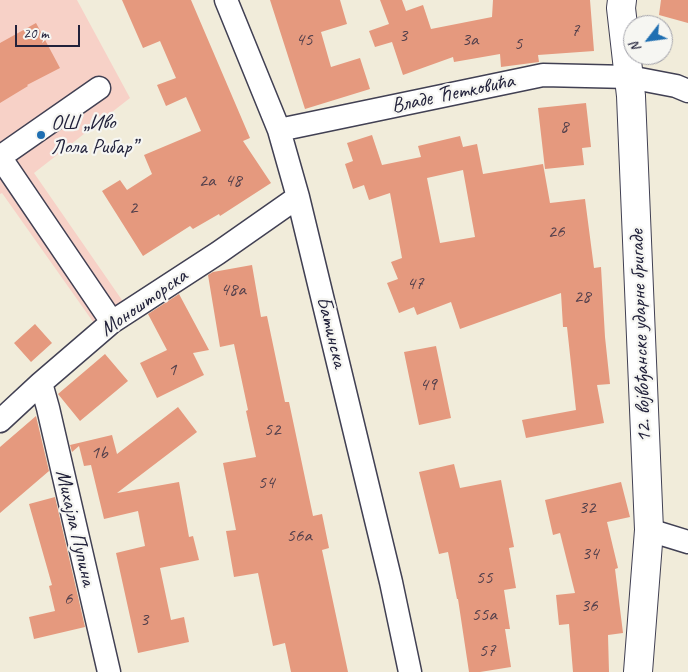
<!DOCTYPE html>
<html>
<head>
<meta charset="utf-8">
<style>
	body { margin:0 }
	#map { position:relative; width:688px; height:672px; overflow:hidden; background:#f1ecda; font-family:Caveat,sans-serif }
	canvas { display:block }
	.north { position:absolute; left:623px; top:15px; width:50px; height:50px; box-sizing:border-box; background:#f6f6f2; border:1px solid #a1a1a9; border-radius:50%; rotate:240deg; font-size:14px; font-weight:700; line-height:20px; text-align:center; color:#22223b }
	.north::after { content:''; display:block; margin:auto; width:18px; height:22px; background:#1f6fb2; clip-path:polygon(50% 0,100% 100%,50% 72%,0 100%) }
	.scale { position:absolute; left:15px; top:25px; width:65px; height:22px; box-sizing:border-box; border:2px solid #22223b; border-top:0; padding-left:6px; font-size:15px; line-height:18px; white-space:nowrap; color:#22223b; -webkit-text-stroke:4px #f6f6f2; paint-order:stroke }
</style>
</head>
<body>
<div id="map">
<canvas width="688" height="672"></canvas>
<div class="north">N</div>
<div class="scale">20 m</div>
</div>
<script>
const c = document.querySelector('canvas').getContext('2d');
c.lineJoin = 'round';
function paint(path, color) { c.fillStyle = color; c.fill(path, 'evenodd'); }
const toPath = rows => new Path2D(rows.map(r => 'M' + r).join(''));
function trace(path, color, width, dash) { c.strokeStyle = color; c.lineWidth = width; c.lineCap = dash ? 'butt' : 'round'; c.setLineDash(dash || []); c.stroke(path); }
function write(font, color, halo, rows, align = 'center') {
  c.font = font + ' Caveat,sans-serif'; c.lineWidth = 4.5; c.setLineDash([]); c.textBaseline = 'middle'; c.strokeStyle = halo; c.fillStyle = color; for (const [text, x, y, turn = 0] of rows) {
    c.save(); c.translate(x, y); c.rotate((+turn || 0) * Math.PI / 180); c.textAlign = isNaN(turn) ? turn : align; if (halo) c.strokeText(text, 0, 0); c.fillText(text, 0, 0); c.restore();
  }
}
paint(toPath([
	[0,0,77,0,130,98,34,173,124,303,96,326,2,193,0,194]
]), '#f7d1c7');
paint(toPath([
	[122,0,191,0,250,138,243,141,271,183,220,216,219,214,193,229,190,226,143,256,102,191,120,180,127,190,152,174,144,155,201,131,186,97,166,106,157,85,176,78,160,41,143,48],
	[270,0,340,0,347,24,321,32,331,67,360,58,370,89,305,109],
	[380,0,402,0,406,11,423,5,431,29,492,17,493,0,590,0,594,51,538,55,539,62,501,67,500,54,454,62,453,57,403,75,392,42,375,47,369,31,389,24],
	[661,0,688,0,688,23,659,15],
	[36,23,60,68,27,85,28,86,0,103,0,43],
	[586,103,591,147,582,148,584,165,545,169,538,108],
	[372,135,382,165,421,157,418,146,460,136,463,147,477,144,483,174,543,164,550,203,585,199,594,268,601,267,605,337,610,384,597,385,604,423,526,438,522,420,576,410,567,327,563,327,561,293,460,329,451,302,417,315,414,307,399,313,387,283,398,279,391,262,402,258,390,193,369,200,364,185,353,189,345,164,353,161,347,143],
	[463,170,475,237,440,243,427,178],
	[252,265,261,317,267,316,285,402,289,402,313,516,322,514,329,548,322,550,348,672,291,672,285,643,273,646,258,573,234,577,226,531,236,530,223,463,256,457,246,411,248,410,234,344,220,347,208,275,213,272],
	[179,294,209,350,193,353,204,375,157,398,140,363,167,350,148,314],
	[35,324,52,343,31,362,14,343],
	[436,346,451,418,419,425,404,352],
	[105,354,128,381,80,421,58,394],
	[178,407,197,432,117,493,179,482,189,537,193,536,199,560,160,568,171,620,184,617,189,642,138,653,116,553,145,546,138,511,104,519,91,465,84,466,79,446,72,452,70,445,112,435,117,454],
	[36,416,49,471,0,513,0,447],
	[454,464,460,488,501,480,514,547,509,548,516,588,504,590,510,629,505,629,511,667,480,672,469,672,458,599,457,599,448,552,439,554,419,472],
	[621,482,630,517,607,522,618,568,615,569,623,633,608,635,609,672,573,672,569,624,559,625,556,595,575,593,560,533,553,535,545,500],
	[55,497,85,627,34,639,29,617,55,611,49,586,52,585,29,504]
]), '#e5997e');
const minor = toPath([
	[226,0,279,130,298,197,391,582,410,672],
	[279,130,543,75,629,77,676,86,688,91],
	[0,157,112,322],
	[0,157,99,88],
	[41,383,48,408,109,672],
	[0,421,41,383,112,322,218,253,298,197],
	[649,530,688,542]
]);
const major = toPath([
	[622,0,621,8,631,96,649,530,638,672]
]);
trace(minor, '#414053', 25);
trace(major, '#414053', 30);
trace(minor, '#fff', 22);
trace(major, '#fff', 28);
for (const [x, y, r, color] of [
	[41,135,5,"#1f6fb2"]
]) { const dot = new Path2D(); dot.arc(x, y, r, 0, 2 * Math.PI); c.fillStyle = color; c.fill(dot); trace(dot, '#f6f6f2', 2); }
write('19px', '#53404c', null, [
	["7",575,31],
	["3",403,36],
	["45",304,40],
	["3a",470,40],
	["5",518,44],
	["8",564,127],
	["2a",207,181],
	["48",233,181],
	["2",133,208],
	["26",556,232],
	["47",415,284],
	["48a",233,290],
	["28",582,297],
	["1",172,370],
	["49",428,385],
	["52",272,430],
	["1b",99,453],
	["54",266,483],
	["32",587,508],
	["56a",299,536],
	["34",590,554],
	["55",484,578],
	["6",68,599],
	["36",589,606],
	["55a",484,615],
	["3",144,620],
	["57",487,651]
]);
write('21px', '#22223b', '#f6f6f2', [
	["Владе Ћетковића",453,94,-12],
	["Моношторска",144,303,-35],
	["Батинска",331,332,76],
	["12. војвођанске ударне бригаде",641,336,-92],
	["Михајла Пупина",75,528,77]
]);
write('21px', '#22223b', '#f6f6f2', [
	["ОШ „Иво",51,123],
	["Лола Рибар”",51,147]
], 'left');
</script>
</body>
</html>
